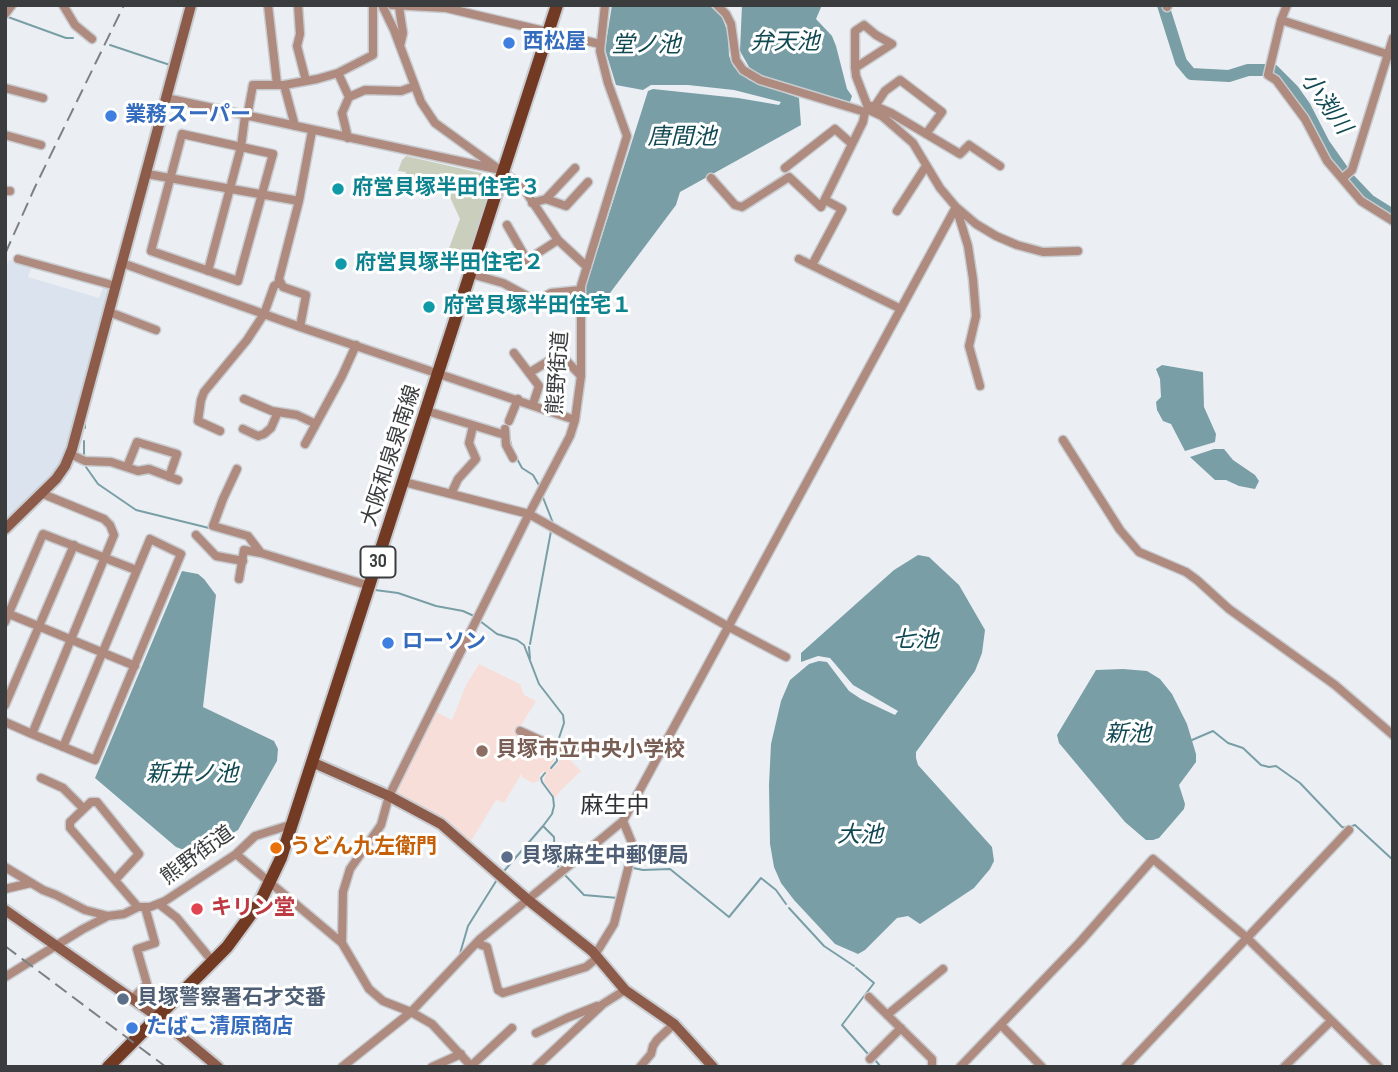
<!DOCTYPE html>
<html>
<head>
<meta charset="utf-8">
<style>
	body { margin:0 }
	#map { position:relative; width:1398px; height:1072px; overflow:hidden; background:#ebeff4; font-family:"Sofia Sans Condensed",sans-serif }
	canvas { display:block }
	.frame { position:absolute; inset:0; border:7px solid #3a3c3d; pointer-events:none }
</style>
</head>
<body>
<div id="map">
<canvas width="1398" height="1072"></canvas>
<div class="frame"></div>
</div>
<script>
const c = document.querySelector('canvas').getContext('2d');
c.lineJoin = 'round';
function paint(path, color) { c.fillStyle = color; c.fill(path, 'evenodd'); }
const toPath = rows => new Path2D(rows.map(r => 'M' + r).join(''));
function trace(path, color, width, dash) { c.strokeStyle = color; c.lineWidth = width; c.lineCap = dash ? 'butt' : 'round'; c.setLineDash(dash || []); c.stroke(path); }
function write(font, color, halo, rows, align = 'center') {
  c.font = font + ' "Sofia Sans Condensed","Noto Sans JP",sans-serif'; c.lineWidth = 6; c.setLineDash([]); c.textBaseline = 'middle'; c.strokeStyle = halo; c.fillStyle = color; for (const [text, x, y, turn = 0] of rows) {
    c.save(); c.translate(x, y); c.rotate((+turn || 0) * Math.PI / 180); c.textAlign = isNaN(turn) ? turn : align; if (halo) c.strokeText(text, 0, 0); c.fillText(text, 0, 0); c.restore();
  }
}
paint(toPath([
	[9,260,32,266,28,277,99,298,104,285,111,288,61,465,5,521,5,268]
]), '#dae3ee');
paint(toPath([
	[479,664,520,684,524,695,536,701,517,732,552,750,554,761,549,767,552,770,559,762,559,753,565,755,581,771,559,792,555,798,544,781,546,774,544,771,540,774,539,781,532,783,522,777,522,773,504,803,496,800,471,841,450,824,428,810,396,796,392,790,433,710,452,720,466,685]
]), '#f8ded8');
paint(toPath([
	[406,156,494,176,463,271,443,264,460,219,449,195,444,187,437,189,433,183,430,185,404,178,406,172,398,171,402,160]
]), '#c9cfbc');
paint(toPath([
	[612,5,709,5,722,17,728,33,729,56,734,67,749,80,799,98,801,125,680,192,676,205,610,293,582,299,648,91,653,89,738,98,779,105,781,102,734,90,688,85,651,85,643,90,616,85,605,49],
	[742,5,822,5,816,19,832,36,836,46,847,89,852,96,850,102,759,75,749,67,740,51],
	[1162,365,1203,372,1204,407,1216,434,1215,442,1185,451,1171,424,1163,421,1157,410,1156,402,1161,397,1160,379,1156,369],
	[1214,449,1224,449,1233,460,1255,475,1259,481,1255,489,1239,486,1226,480,1215,480,1190,457],
	[918,555,929,557,959,585,985,630,982,653,975,671,916,752,916,758,918,765,992,847,994,861,990,869,974,888,920,924,908,916,897,918,865,950,858,954,835,944,794,900,781,883,774,867,770,844,769,785,771,744,781,701,790,680,809,664,819,661,827,662,849,691,861,699,895,715,898,711,853,685,830,658,818,656,801,662,801,653,894,570],
	[182,571,198,574,204,579,216,595,203,707,274,741,278,749,277,761,238,830,219,841,184,850,176,847,95,778],
	[1123,669,1147,671,1160,679,1172,694,1187,724,1196,754,1196,762,1179,785,1185,804,1184,809,1159,838,1153,840,1146,840,1125,822,1059,743,1057,735,1096,670]
]), '#799ea6');
trace(toPath([
	[8,17,66,38,73,38],
	[110,45,170,65],
	[85,428,85,418],
	[509,437,512,448],
	[84,454,84,441],
	[516,457,522,468,533,475,540,487],
	[86,467,98,484,136,510,209,528],
	[542,495,553,523],
	[375,590,398,593,436,606,463,611,474,616],
	[480,621,497,634,517,640,524,645,539,684,563,715,564,723,557,744],
	[530,644,551,531],
	[529,647,530,659],
	[1192,740,1213,731,1228,743,1243,748,1261,765,1269,767,1276,766,1300,783,1342,827,1347,828,1355,825,1393,860],
	[551,768,557,761,557,750],
	[545,773,541,778,542,782,553,797,554,806,552,814,543,826,554,837,555,861,559,868],
	[633,868,643,870,670,869,729,917,761,878,776,890,786,904],
	[504,871,543,826],
	[564,874,584,895,618,898],
	[789,908,824,946,854,966],
	[459,957,468,926,498,878],
	[856,968,874,983,842,1025,868,1054],
	[875,1060,881,1067]
]), '#799ea6', 2);
trace(toPath([
	[1163,5,1181,62,1191,74,1229,76,1248,70,1273,70,1293,90,1305,107,1324,144,1348,178,1369,200,1393,215]
]), '#799ea6', 12);
const street = toPath([
	[63,5,75,25,92,39],
	[268,5,277,84],
	[298,5,300,34,297,46,306,81],
	[382,5,394,30,421,102,435,123,522,186,558,240,587,267],
	[392,5,446,8,600,44],
	[717,5,726,14,731,24,736,60,743,70,760,80,865,112,869,110,882,116,913,143,940,188,956,207,976,224,996,236,1017,245,1043,252,1078,251],
	[1287,5,1281,20,1268,75,1276,80,1305,119,1327,161,1361,201,1393,221],
	[399,7,403,33,400,46],
	[1167,7,1168,5],
	[5,14,12,5],
	[1281,20,1393,56],
	[855,68,892,44,876,35,864,25,855,31,855,66,856,76,869,110],
	[338,73,349,97],
	[284,85,295,126],
	[5,88,43,98],
	[166,98,496,169],
	[868,106,875,106,891,113,960,154,969,145,1000,166],
	[875,106,885,91,900,80,942,112,926,134],
	[247,117,253,85,284,85,317,79,338,73,373,55,373,5],
	[182,134,273,154,238,281,151,251,182,134],
	[5,135,41,145],
	[348,138,342,113,349,97,365,90,401,91,415,86],
	[785,168,835,129,852,144],
	[147,174,299,201],
	[711,178,735,205,742,207,789,177,821,207,863,122,865,112],
	[1343,178,1352,170,1393,38],
	[5,191,10,191],
	[546,199,575,168],
	[532,203,546,199,566,206,588,182],
	[956,207,968,246,973,279,976,316,969,346,980,386],
	[897,211,926,166],
	[507,225,527,260,558,240],
	[18,259,116,286],
	[799,259,901,309],
	[122,263,300,327,575,420],
	[812,265,842,209,825,200],
	[208,271,241,147,245,116],
	[471,274,503,283,531,298],
	[531,304,551,293,581,290],
	[109,312,156,330],
	[300,327,306,295,283,287,279,279,299,201,312,131],
	[514,353,539,386,533,404],
	[529,373,560,354,581,376],
	[244,399,272,411,297,415,316,424],
	[427,411,505,435],
	[509,421,518,399],
	[243,429,258,436,264,434,271,428,278,412],
	[505,429,506,445,513,458],
	[220,431,198,421,201,400,204,392,247,340,264,314,274,286,280,282],
	[1063,440,1120,530,1139,552,1186,572,1197,580,1229,609,1335,685,1393,735],
	[305,444,342,376,356,345],
	[70,454,85,461,111,462,138,471,149,469,178,480],
	[127,467,137,442,177,454,169,477],
	[237,469,223,499,213,526,248,536,261,553,370,586],
	[404,482,529,514,729,627,786,657],
	[451,494,458,479,476,459,469,443,473,426],
	[196,535,216,556,243,561],
	[239,579,244,550,261,553],
	[9,614,135,666],
	[5,622,43,534,136,570],
	[5,705,74,545],
	[5,722,32,734,95,760,181,554,150,539,63,747],
	[520,731,564,751,599,745],
	[32,734,114,535,110,525,104,519,43,494],
	[41,778,63,788,83,808],
	[236,854,342,943,369,989,383,1001,411,1012,432,1024,472,1067],
	[5,867,43,890,56,895,85,910,108,916,124,914,138,907,150,907,165,901,236,854,255,836,293,824],
	[115,880,139,854,97,802,91,802,70,822,70,828,138,907],
	[5,889,31,883],
	[159,904,177,918,213,962],
	[342,943,343,892,350,869,381,825,389,796,529,514,570,436,575,420,581,376,581,286,627,136,608,83,600,51,605,5],
	[476,943,487,947,498,990,503,993,586,967,597,958],
	[595,955,614,924,632,853,632,843,623,821],
	[5,977,83,929,108,916],
	[869,997,932,1059,932,1067],
	[132,999,147,984,137,949,155,943,145,907],
	[887,1015,943,969],
	[1001,1025,1042,1067],
	[536,1033,567,1018,597,1006],
	[870,1059,901,1028],
	[471,1066,512,1028],
	[342,1067,411,1012,480,939,623,821,956,207],
	[432,1067,461,1054],
	[536,1067,603,1004,625,990],
	[640,1067,651,1054,653,1046,657,1040,674,1024],
	[960,1067,1080,942,1153,859,1246,937,1379,1067],
	[1125,1067,1349,830],
	[1284,1067,1331,1021]
]);
const secondary = toPath([
	[5,529,56,479,65,466,72,449,191,5],
	[314,763,389,796,441,824,528,900,592,951,625,990,674,1024,713,1067],
	[5,910,158,1017,218,1067]
]);
const primary = toPath([
	[108,1067,227,947,260,902,281,858,557,5]
]);
trace(street, '#c8cbcf', 11);
trace(secondary, '#c8cbcf', 14);
trace(primary, '#c8cbcf', 16);
trace(street, '#ae8b7e', 8);
trace(secondary, '#8c5b49', 10);
trace(primary, '#723923', 12);
trace(toPath([
	[5,254,35,187,124,5],
	[5,946,166,1067]
]), '#7e8184', 2, [14, 7]);
for (const [x, y, r, color] of [
	[509,43,7,"#3f7fe0"],
	[111,116,7,"#3f7fe0"],
	[338,189,7,"#0f9aa8"],
	[341,264,7,"#0f9aa8"],
	[429,307,7,"#0f9aa8"],
	[388,643,7,"#3f7fe0"],
	[482,751,7,"#8d6e63"],
	[276,848,7,"#e8710a"],
	[507,857,7,"#5c6f8a"],
	[197,909,7,"#e0444e"],
	[123,999,7,"#5c6f8a"],
	[132,1028,7,"#3f7fe0"]
]) { const dot = new Path2D(); dot.arc(x, y, r, 0, 2 * Math.PI); c.fillStyle = color; c.fill(dot); trace(dot, '#fff', 2.5); }
for (const [x, y, w] of [
	[378,562,35]
]) { const box = new Path2D(); box.roundRect(x - w / 2, y - 15.5, w, 31, 5); c.fillStyle = '#fff'; c.fill(box); trace(box, '#3a3c3d', 2); }
write('bold 19px', '#3a3c3d', null, [
	["30",378,562]
]);
write('bold 21px', '#366cbe', '#fff', [
	["西松屋",523,43],
	["業務スーパー",125,116],
	["ローソン",402,643],
	["たばこ清原商店",146,1028]
], 'left');
write('bold 21px', '#0d838f', '#fff', [
	["府営貝塚半田住宅３",352,189],
	["府営貝塚半田住宅２",355,264],
	["府営貝塚半田住宅１",443,307]
], 'left');
write('21px', '#3a3c3d', '#fff', [
	["熊野街道",559,373,-86],
	["大阪和泉泉南線",392,456,-72],
	["熊野街道",198,856,-36]
]);
write('bold 21px', '#785e54', '#fff', [
	["貝塚市立中央小学校",496,751]
], 'left');
write('bold 21px', '#c56008', '#fff', [
	["うどん九左衛門",290,848]
], 'left');
write('bold 21px', '#4e5e75', '#fff', [
	["貝塚麻生中郵便局",521,857],
	["貝塚警察署石才交番",137,999]
], 'left');
write('bold 21px', '#be3a42', '#fff', [
	["キリン堂",211,909]
], 'left');
write('italic 23px', '#114953', '#fff', [
	["弁天池",785,43],
	["堂ノ池",646,46],
	["小渕川",1325,104,55],
	["唐間池",682,138],
	["七池",915,641],
	["新池",1128,735],
	["新井ノ池",192,775],
	["大池",860,836]
]);
write('23px', '#2f3236', '#fff', [
	["麻生中",615,807]
]);
</script>
</body>
</html>
